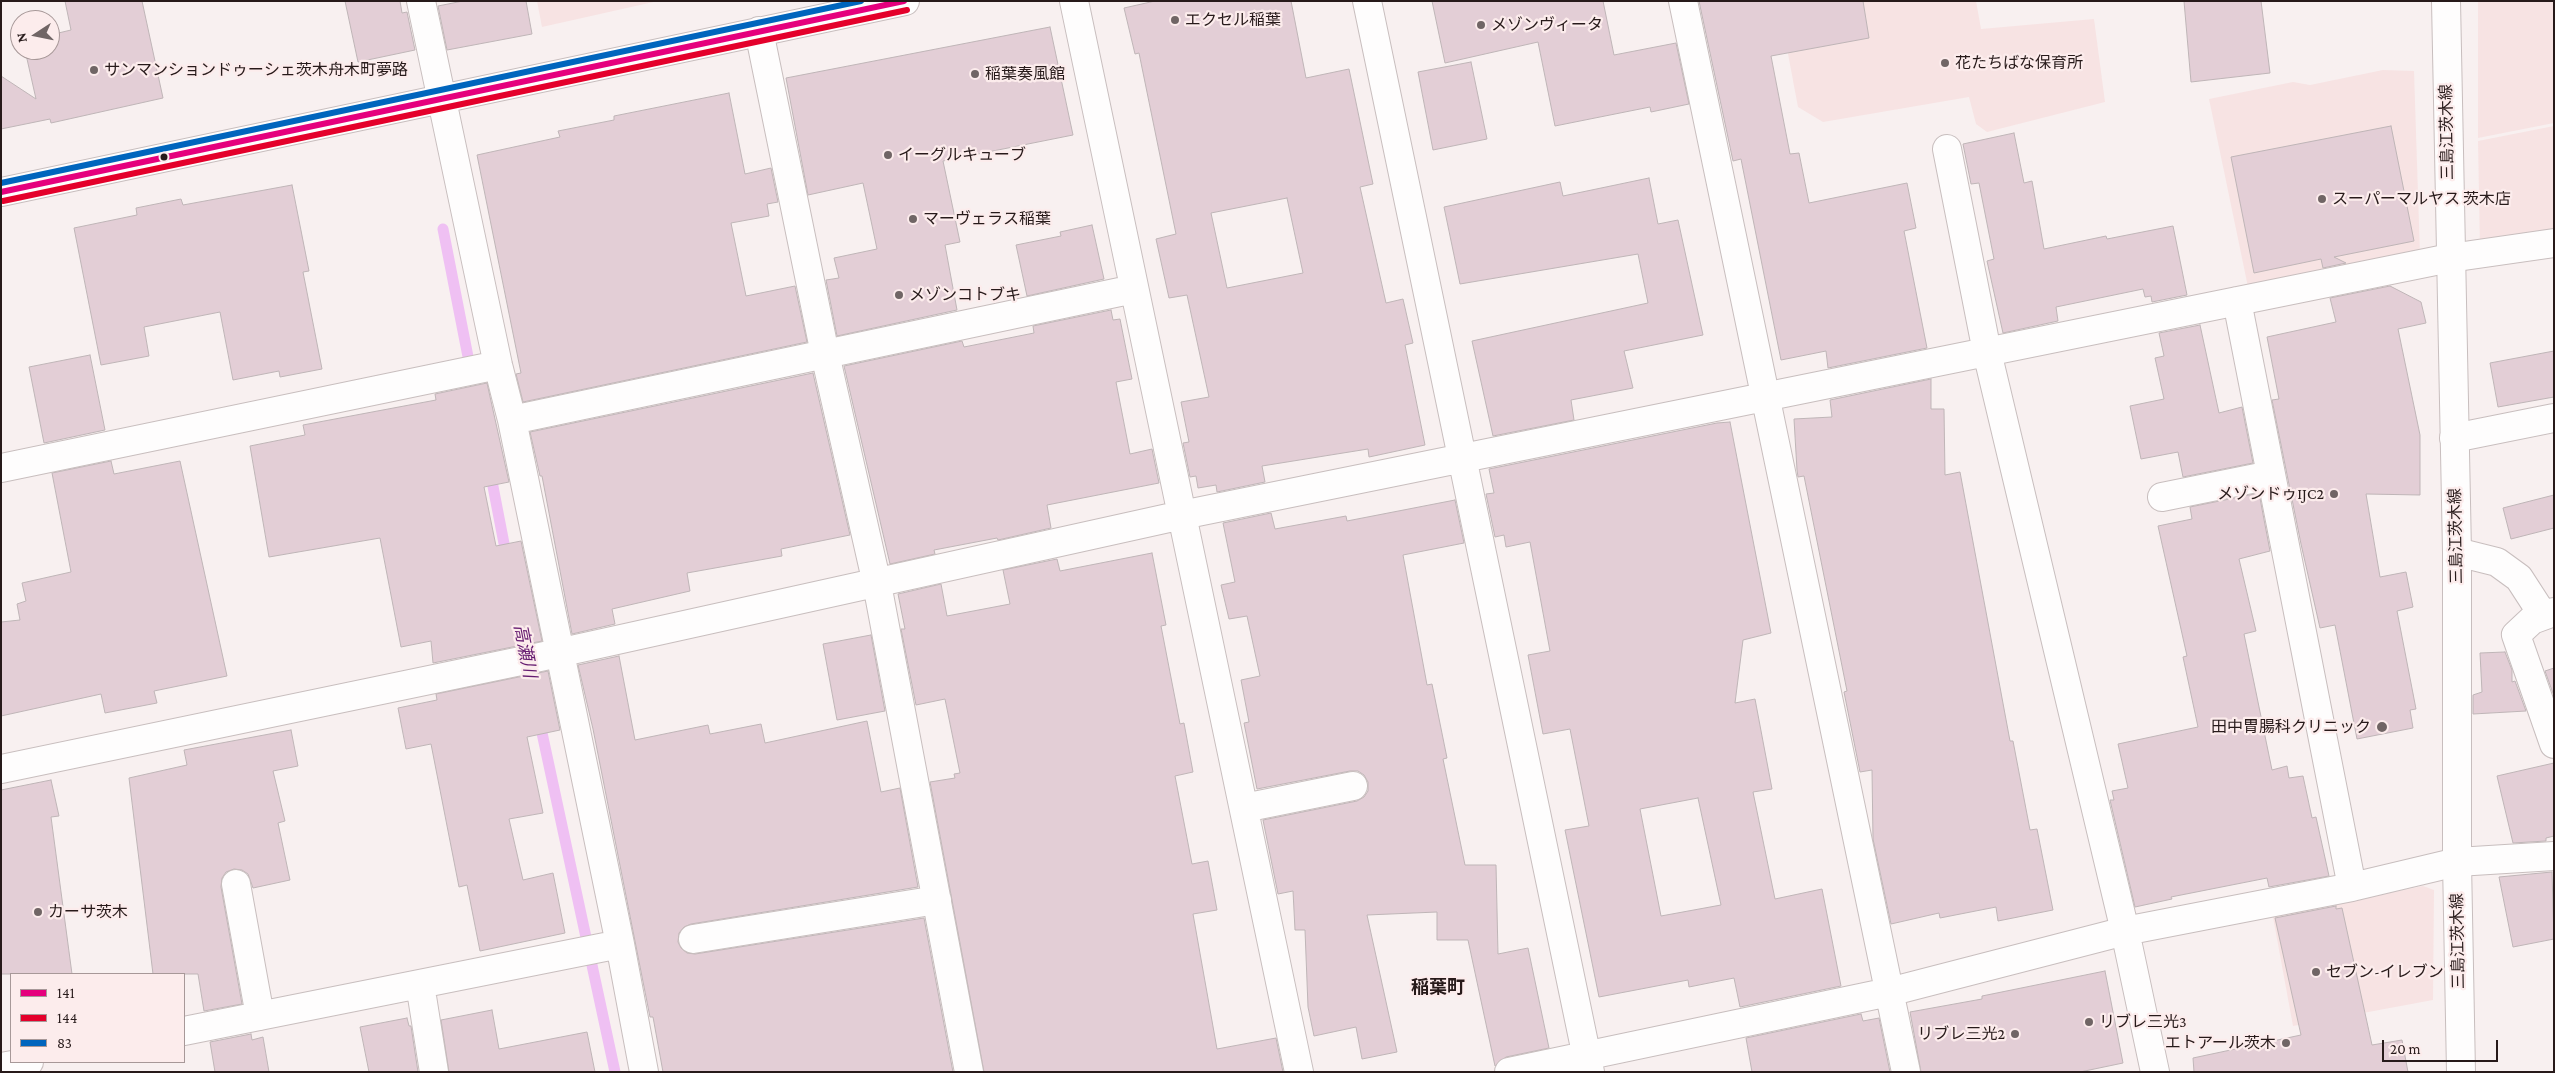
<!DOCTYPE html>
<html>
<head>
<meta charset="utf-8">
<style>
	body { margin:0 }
	#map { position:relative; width:2555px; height:1073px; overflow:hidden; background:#f8f0f0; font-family:"Crimson Pro",serif }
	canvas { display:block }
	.frame { position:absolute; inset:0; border:2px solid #271a1a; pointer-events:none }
	.legend { position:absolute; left:10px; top:973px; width:175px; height:90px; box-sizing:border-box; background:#fcecec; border:1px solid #a79898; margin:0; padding:6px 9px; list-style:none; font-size:15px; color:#271a1a }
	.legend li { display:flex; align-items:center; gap:10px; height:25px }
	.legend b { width:25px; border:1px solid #a79898 }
	.north { position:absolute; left:10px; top:10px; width:50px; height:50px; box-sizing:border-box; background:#fcecec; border:1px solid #a79898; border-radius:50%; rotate:259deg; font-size:14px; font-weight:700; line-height:20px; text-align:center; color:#271a1a }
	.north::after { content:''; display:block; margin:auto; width:18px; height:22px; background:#706565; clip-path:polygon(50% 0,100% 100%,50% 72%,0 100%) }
	.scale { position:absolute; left:2382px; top:1040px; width:116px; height:22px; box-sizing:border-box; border:2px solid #271a1a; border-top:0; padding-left:6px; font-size:15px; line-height:18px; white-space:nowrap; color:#271a1a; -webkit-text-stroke:4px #fcecec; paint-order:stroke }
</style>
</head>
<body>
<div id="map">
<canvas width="2555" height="1073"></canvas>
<div class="frame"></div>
<ul class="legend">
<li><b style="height:6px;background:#e5007d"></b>141</li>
<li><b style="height:6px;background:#e4002b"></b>144</li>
<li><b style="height:6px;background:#0065bd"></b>83</li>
</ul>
<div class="north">N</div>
<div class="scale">20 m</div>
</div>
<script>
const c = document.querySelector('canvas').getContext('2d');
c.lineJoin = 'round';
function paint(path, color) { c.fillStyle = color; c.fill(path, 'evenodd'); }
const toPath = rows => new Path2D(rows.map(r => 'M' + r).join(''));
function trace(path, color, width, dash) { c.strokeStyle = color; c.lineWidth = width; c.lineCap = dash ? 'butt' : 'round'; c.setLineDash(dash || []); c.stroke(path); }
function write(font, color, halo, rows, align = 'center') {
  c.font = font + ' "Crimson Pro","Noto Sans JP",serif'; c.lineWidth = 4.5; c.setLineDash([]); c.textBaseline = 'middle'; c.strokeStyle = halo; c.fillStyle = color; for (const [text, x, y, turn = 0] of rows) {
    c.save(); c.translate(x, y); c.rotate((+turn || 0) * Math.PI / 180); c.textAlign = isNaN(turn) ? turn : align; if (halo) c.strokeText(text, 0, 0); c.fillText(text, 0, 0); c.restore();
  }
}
paint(toPath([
	[537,1,658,1,542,27],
	[1778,1,1976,1,1981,29,2094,19,2105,102,1987,132,1976,124,1969,97,1823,122,1798,107],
	[2478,1,2554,1,2554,123,2478,138],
	[2383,70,2414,71,2420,255,2248,287,2209,99,2293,82,2310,85],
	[2554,126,2554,235,2480,250,2478,141],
	[2423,886,2434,890,2433,1000,2293,1026,2273,917]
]), '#f7e3e3');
trace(toPath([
	[443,229,471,372],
	[490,471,507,559],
	[539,719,615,1072]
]), '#efc0f3', 11);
const building = toPath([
	[65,1,142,1,163,98,51,123,50,119,1,129,1,76,36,99,25,50,50,50,50,35,71,30,65,1],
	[345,1,400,1,402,13,407,12,415,50,358,62,345,1],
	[463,1,526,1,532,34,447,50,438,6,463,1],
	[1155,1,1291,1,1306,78,1349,69,1373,184,1360,187,1386,303,1403,299,1413,343,1405,345,1425,445,1369,457,1368,449,1262,466,1265,482,1217,492,1216,485,1198,488,1196,476,1190,477,1183,443,1189,442,1181,402,1209,397,1187,295,1169,298,1156,239,1176,234,1139,53,1135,54,1124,8,1155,1],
	[1287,198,1303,273,1227,288,1211,213,1287,198],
	[1432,1,1603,1,1614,55,1676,43,1689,104,1651,112,1650,107,1555,126,1538,42,1445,63,1432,1],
	[1699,1,1863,1,1869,38,1771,56,1790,154,1799,153,1809,203,1907,183,1916,228,1904,231,1927,348,1828,368,1826,351,1781,360,1741,159,1733,161,1699,1],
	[2184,1,2261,1,2270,73,2191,82,2184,1],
	[1050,27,1073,135,943,161,960,242,945,245,957,310,837,336,826,280,839,278,834,258,877,249,863,183,808,195,786,78,1050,27],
	[1471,62,1487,139,1433,150,1418,72,1471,62],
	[729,93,745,174,771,168,778,202,767,204,769,216,731,223,746,296,795,286,807,342,523,402,516,374,521,373,477,155,560,137,558,131,614,120,614,116,729,93],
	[2391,126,2414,241,2334,257,2346,263,2323,268,2321,259,2254,273,2231,157,2391,126],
	[2014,133,2024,183,2032,181,2044,249,2106,236,2107,239,2173,226,2187,295,2152,302,2151,296,2145,297,2143,289,2056,307,2058,321,2003,333,1987,261,1994,259,1979,183,1971,184,1963,144,2014,133],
	[1649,178,1658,224,1678,220,1703,335,1624,351,1633,388,1571,400,1574,420,1493,436,1472,341,1648,303,1638,254,1460,284,1444,207,1560,182,1563,196,1649,178],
	[292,185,309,271,303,272,322,369,280,377,279,371,233,380,220,312,144,327,149,356,101,365,74,228,137,215,136,208,181,199,183,205,292,185],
	[1092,225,1104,279,1027,296,1016,245,1061,236,1060,232,1092,225],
	[2390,286,2421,302,2426,323,2398,329,2420,435,2420,495,2366,494,2380,577,2406,572,2413,607,2397,611,2416,709,2410,710,2413,728,2357,739,2335,625,2320,628,2301,544,2272,400,2279,399,2267,337,2336,322,2330,298,2390,286],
	[1111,310,1113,320,1120,319,1132,379,1116,382,1130,454,1152,449,1159,483,1047,505,1051,528,998,540,997,538,934,550,935,554,890,564,844,366,962,341,964,347,1034,333,1033,326,1111,310],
	[2200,325,2219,413,2242,407,2253,463,2183,477,2178,452,2141,459,2130,406,2164,399,2155,358,2164,356,2159,333,2200,325],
	[2554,351,2554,397,2498,407,2490,363,2554,351],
	[90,355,105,430,44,443,29,367,90,355],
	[813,373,850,535,781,549,782,556,687,573,690,591,612,609,615,624,572,634,542,476,540,476,530,432,813,373],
	[1931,379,1931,409,1944,409,1945,475,1960,472,2010,741,2013,741,2030,830,2037,829,2053,910,1998,921,1996,907,1940,918,1939,913,1891,924,1873,839,1872,770,1860,772,1844,692,1847,691,1804,476,1798,477,1797,470,1794,419,1832,417,1830,400,1931,379],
	[487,383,509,482,484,487,496,546,521,541,542,641,433,663,431,641,401,647,380,538,269,557,250,446,305,435,303,425,436,400,435,394,487,383],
	[1730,422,1771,633,1743,640,1735,703,1755,699,1772,789,1753,792,1775,899,1822,889,1841,986,1740,1007,1734,978,1689,987,1688,980,1599,997,1565,830,1589,826,1570,729,1543,734,1528,655,1550,651,1530,542,1506,547,1504,535,1495,537,1486,494,1494,493,1489,469,1717,423,1730,422],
	[1698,798,1721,905,1661,916,1640,809,1698,798],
	[111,461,114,474,180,461,227,676,154,691,157,703,105,713,101,694,1,716,1,622,20,620,17,604,26,601,22,583,71,572,52,473,111,461],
	[2259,493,2270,551,2239,559,2256,631,2244,634,2272,770,2287,766,2289,778,2303,776,2312,818,2316,817,2329,876,2269,887,2267,878,2171,897,2172,899,2135,907,2110,800,2114,800,2112,791,2128,788,2118,744,2198,727,2183,657,2187,656,2158,526,2192,519,2190,507,2259,493],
	[2554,495,2554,528,2511,539,2503,508,2554,495],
	[1455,500,1464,543,1403,555,1427,685,1432,684,1447,758,1443,759,1465,865,1496,865,1498,954,1528,948,1549,1048,1506,1057,1495,1066,1468,940,1437,940,1437,912,1367,915,1397,1052,1362,1059,1356,1027,1314,1036,1308,1007,1305,930,1295,930,1293,891,1278,894,1263,820,1357,801,1364,797,1368,791,1368,782,1364,775,1358,771,1350,771,1257,789,1244,723,1249,722,1241,680,1260,676,1247,616,1229,619,1221,585,1235,582,1223,523,1271,513,1275,529,1346,516,1347,521,1455,500],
	[1152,553,1166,625,1161,626,1180,724,1184,723,1193,772,1175,776,1192,864,1208,861,1217,910,1193,914,1217,1049,1276,1038,1283,1072,984,1072,930,782,955,778,954,774,960,773,945,699,916,705,901,629,905,629,898,594,941,584,947,616,1010,604,1003,570,1057,559,1060,571,1152,553],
	[871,635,885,711,837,720,823,644,871,635],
	[2505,652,2512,670,2512,682,2515,681,2526,711,2473,714,2473,695,2482,692,2480,653,2505,652],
	[619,656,635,740,708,725,710,734,761,724,765,743,867,721,881,792,900,788,918,887,691,924,684,927,679,933,678,942,681,948,687,953,695,954,924,918,953,1072,663,1072,653,1017,650,1017,593,729,578,665,619,656],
	[2554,668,2554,696,2545,671,2554,668],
	[548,671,560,730,527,737,543,813,509,819,523,880,553,873,565,933,480,951,467,885,459,887,431,744,406,749,398,708,437,700,436,694,548,671],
	[291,730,298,766,273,771,285,821,278,823,290,880,253,888,248,874,242,870,234,869,226,872,222,878,221,887,242,1004,204,1011,198,974,153,974,129,778,187,765,184,750,291,730],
	[2554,763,2554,836,2546,838,2546,841,2513,843,2497,776,2554,763],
	[51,780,59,816,51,817,72,974,1,974,1,790,51,780],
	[2552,872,2554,939,2513,947,2499,877,2552,872],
	[2336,906,2336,909,2342,908,2372,1045,2402,1040,2408,1072,2194,1072,2193,1058,2301,1035,2275,918,2336,906],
	[2105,971,2123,1063,2080,1072,1921,1072,1910,1012,1982,999,1982,996,2105,971],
	[492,1010,499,1049,587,1032,595,1072,449,1072,441,1020,492,1010],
	[1861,1014,1863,1021,1879,1018,1890,1072,1752,1072,1746,1038,1861,1014],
	[407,1018,409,1026,411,1026,418,1072,369,1072,360,1027,407,1018],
	[251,1034,252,1040,263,1037,269,1072,215,1072,210,1042,251,1034]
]);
paint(building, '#e3ced6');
trace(building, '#bfb5b7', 1);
const minor = toPath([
	[421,1,498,365,512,420,620,944,644,1072],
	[1074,1,1299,1072],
	[1367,1,1590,1072],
	[1683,1,1906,1072],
	[759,31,825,354,877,584,969,1072],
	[1947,149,1987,352,2125,931,2155,1072],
	[1,192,905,1],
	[2237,301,2352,887],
	[512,420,1134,289],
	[2454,438,2554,418],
	[1,468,498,365],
	[2162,497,2271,475],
	[2457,552,2497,562,2519,578,2543,615],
	[2554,612,2532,620,2516,635,2554,744],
	[1,769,540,657,1182,515,2450,258,2554,243],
	[1244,808,1353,786],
	[236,884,260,1016],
	[693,939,937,900],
	[420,984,434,1072],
	[184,1031,620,944],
	[1,1067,29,1062],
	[1509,1072,1889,992,2125,931,2352,887,2457,862,2554,856]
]);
const major = toPath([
	[2446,1,2457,552,2457,862,2461,1072]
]);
trace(minor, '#c8bebe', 30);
trace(major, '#c8bebe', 30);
trace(minor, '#fefdfd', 28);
trace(major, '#fefdfd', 28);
trace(toPath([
	[1,192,904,1]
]), '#e5007d', 6);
trace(toPath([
	[3,201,907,10]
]), '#e4002b', 6);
trace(toPath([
	[1,183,861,1]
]), '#0065bd', 6);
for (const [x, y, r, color] of [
	[1175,20,5,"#706565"],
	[1481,25,5,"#706565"],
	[1945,63,5,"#706565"],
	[94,70,5,"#706565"],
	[975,74,5,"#706565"],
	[888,155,5,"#706565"],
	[164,157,4.5,"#271a1a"],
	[2322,199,5,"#706565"],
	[913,219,5,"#706565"],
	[899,295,5,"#706565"],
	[2334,494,5,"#706565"],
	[2382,727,6,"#706565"],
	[38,912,5,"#706565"],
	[2316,972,5,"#706565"],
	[2089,1022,5,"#706565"],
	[2015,1034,5,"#706565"],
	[2286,1043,5,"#706565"]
]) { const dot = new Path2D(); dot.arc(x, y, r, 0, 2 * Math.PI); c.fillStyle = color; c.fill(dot); trace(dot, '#fcecec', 2); }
write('16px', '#271a1a', '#fcecec', [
	["エクセル稲葉",1185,20],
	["メゾンヴィータ",1491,25],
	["花たちばな保育所",1955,63],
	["サンマンションドゥーシェ茨木舟木町夢路",104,70],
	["稲葉奏風館",985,74],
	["イーグルキューブ",898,155],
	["スーパーマルヤス 茨木店",2332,199],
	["マーヴェラス稲葉",923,219],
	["メゾンコトブキ",909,295],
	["メゾンドゥIJC2",2324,494,"right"],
	["田中胃腸科クリニック",2371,727,"right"],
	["カーサ茨木",48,912],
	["セブン-イレブン",2326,972],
	["リブレ三光3",2099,1022],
	["リブレ三光2",2005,1034,"right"],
	["エトアール茨木",2276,1043,"right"]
], 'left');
write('16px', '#271a1a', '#fcecec', [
	["三島江茨木線",2447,132,-91],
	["三島江茨木線",2456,536,-91],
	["三島江茨木線",2458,941,-91]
]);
write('italic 18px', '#651b70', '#fcecec', [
	["高瀬川",525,651,79]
]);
write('bold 18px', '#271a1a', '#fcecec', [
	["稲葉町",1438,987]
]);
</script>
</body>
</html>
